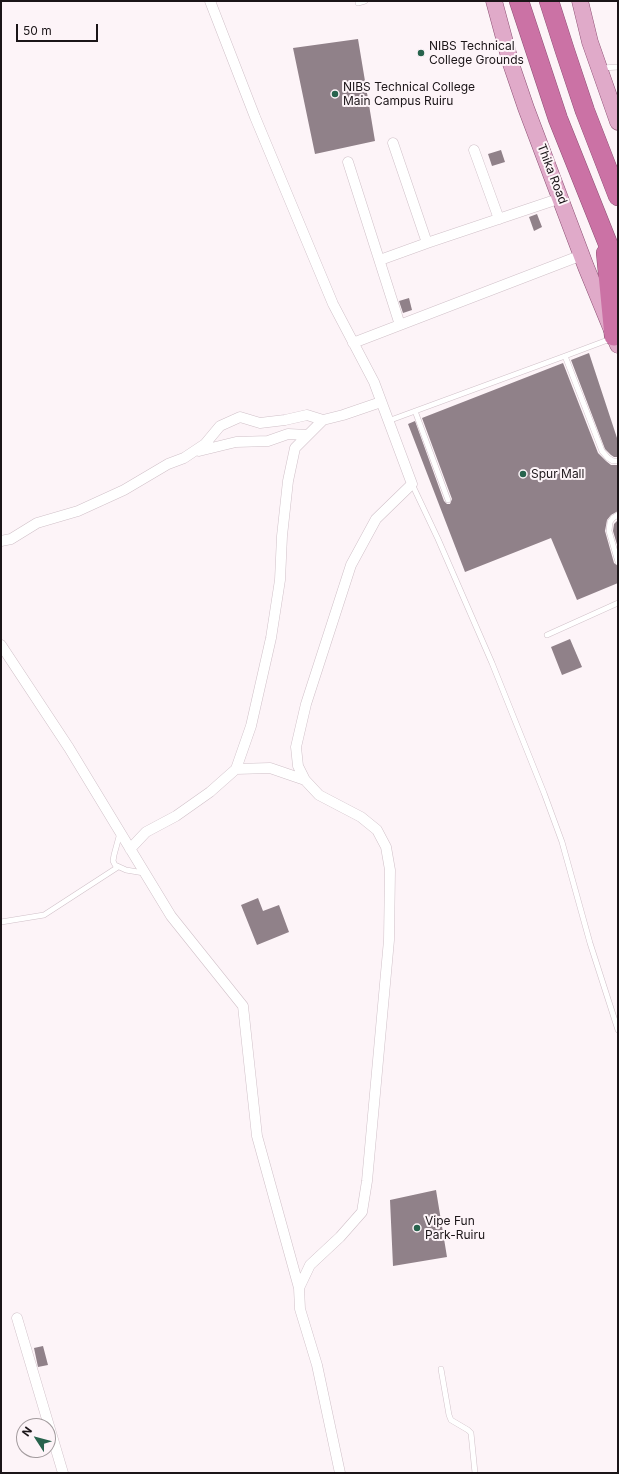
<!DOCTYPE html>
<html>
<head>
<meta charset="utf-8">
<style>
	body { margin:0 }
	#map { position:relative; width:619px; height:1474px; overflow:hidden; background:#fdf4f8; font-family:Inter,sans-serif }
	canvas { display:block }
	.frame { position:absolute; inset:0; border:2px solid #1b1518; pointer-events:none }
	.north { position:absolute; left:16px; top:1418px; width:40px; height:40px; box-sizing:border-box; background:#fdf4f8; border:1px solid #a39b9e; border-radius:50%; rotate:306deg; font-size:11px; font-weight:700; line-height:16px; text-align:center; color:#1b1518 }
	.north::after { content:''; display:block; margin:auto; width:14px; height:18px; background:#28634d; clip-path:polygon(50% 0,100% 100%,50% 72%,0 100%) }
	.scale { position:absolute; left:16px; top:24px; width:82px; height:18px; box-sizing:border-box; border:2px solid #1b1518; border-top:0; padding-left:5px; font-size:12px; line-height:14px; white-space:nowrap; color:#1b1518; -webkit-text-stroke:3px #fdf4f8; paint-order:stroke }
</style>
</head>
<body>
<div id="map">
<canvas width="619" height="1474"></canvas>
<div class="frame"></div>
<div class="north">N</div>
<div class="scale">50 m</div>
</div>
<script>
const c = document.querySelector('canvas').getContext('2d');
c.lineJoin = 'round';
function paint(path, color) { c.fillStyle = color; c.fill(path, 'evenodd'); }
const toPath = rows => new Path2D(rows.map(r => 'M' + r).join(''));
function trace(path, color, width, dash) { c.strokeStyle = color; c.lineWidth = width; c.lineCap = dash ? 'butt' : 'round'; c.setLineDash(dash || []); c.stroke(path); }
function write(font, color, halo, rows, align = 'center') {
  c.font = font + ' Inter,sans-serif'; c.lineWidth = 4; c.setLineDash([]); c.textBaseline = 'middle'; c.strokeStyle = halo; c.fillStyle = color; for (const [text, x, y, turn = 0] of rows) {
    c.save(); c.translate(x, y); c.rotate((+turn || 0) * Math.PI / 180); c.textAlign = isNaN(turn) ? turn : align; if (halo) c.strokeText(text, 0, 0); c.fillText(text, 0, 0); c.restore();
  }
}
paint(toPath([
	[358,39,375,141,315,154,293,48],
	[501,150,505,162,492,166,488,154],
	[537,214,542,227,534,231,529,217],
	[409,298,412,310,403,313,399,301],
	[589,353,618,441,618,457,614,457,611,455,605,449,571,360],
	[563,363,598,453,606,461,611,465,618,465,618,511,611,515,607,520,605,531,614,563,618,566,618,583,577,600,551,538,465,572,408,424,415,421,444,501,447,504,450,504,452,499,422,418],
	[618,520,618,548,613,531,614,524],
	[570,639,582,667,562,675,551,647],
	[258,898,263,911,279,905,289,932,257,945,241,905],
	[436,1190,447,1257,393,1266,390,1200],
	[43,1346,48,1365,38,1367,34,1348]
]), '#908189');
const lane = toPath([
	[358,3,365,1],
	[602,68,618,67],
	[613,338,565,356,602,451,608,458,613,461,618,461],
	[415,411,448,500],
	[388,421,565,356],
	[412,484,438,539,492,663,544,793,562,842,590,943,618,1030],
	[618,515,613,518,610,522,609,531,618,562],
	[547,635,618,603],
	[120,833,114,855,113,861,115,865,126,870,144,873],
	[1,922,44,915,118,867],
	[441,1369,449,1415,451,1420,468,1430,471,1433,475,1473]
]);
const street = toPath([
	[210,1,255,117,333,304,374,382,412,484,376,519,351,565,306,704,296,747,298,766,305,780,319,795,361,817,377,830,386,847,390,870,389,940,367,1181,362,1212,340,1237,310,1265,299,1288,300,1309,317,1365,340,1473],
	[393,143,427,243],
	[474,150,499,219],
	[348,162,400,325],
	[380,260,427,243,561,198],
	[353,343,582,255],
	[199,451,236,442,268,441,288,434,308,435],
	[1,541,11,539,37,523,78,511,124,490,168,464,184,458,205,444,220,426,240,417,260,423,285,420,307,415,323,420],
	[1,645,69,748,171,916,243,1006,257,1136,299,1288],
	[236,769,270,768,305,780],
	[130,849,146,832,176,816,210,792,236,769,251,726,271,638,280,580,282,536,288,481,295,448,323,420,343,415,381,402],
	[17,1318,63,1473]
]);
const primary = toPath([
	[494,1,511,64,526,108,586,267,618,345],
	[580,1,590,42,618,122]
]);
const highway = toPath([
	[519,1,558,119,618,269],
	[549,1,565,51,585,111,618,196],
	[606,253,614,336]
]);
trace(lane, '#d0c0c8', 6);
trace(street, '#d0c0c8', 11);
trace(primary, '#8d5174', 17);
trace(highway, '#8d5174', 20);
trace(lane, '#fff', 5);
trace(street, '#fff', 10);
trace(primary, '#e0aac9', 16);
trace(highway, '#cb72a5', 19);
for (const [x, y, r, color] of [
	[421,53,4,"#28634d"],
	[335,94,4,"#28634d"],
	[523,474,4,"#28634d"],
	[417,1228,4,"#28634d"]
]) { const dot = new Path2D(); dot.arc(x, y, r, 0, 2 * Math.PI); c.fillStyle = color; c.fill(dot); trace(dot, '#fdf4f8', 1.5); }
write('12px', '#1b1518', '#fdf4f8', [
	["NIBS Technical",429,46],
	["College Grounds",429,60],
	["NIBS Technical College",343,87],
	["Main Campus Ruiru",343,101],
	["Spur Mall",531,474],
	["Vipe Fun",425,1221],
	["Park-Ruiru",425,1235]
], 'left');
write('12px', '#1b1518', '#fdf4f8', [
	["Thika Road",552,174,69]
]);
</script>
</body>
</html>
